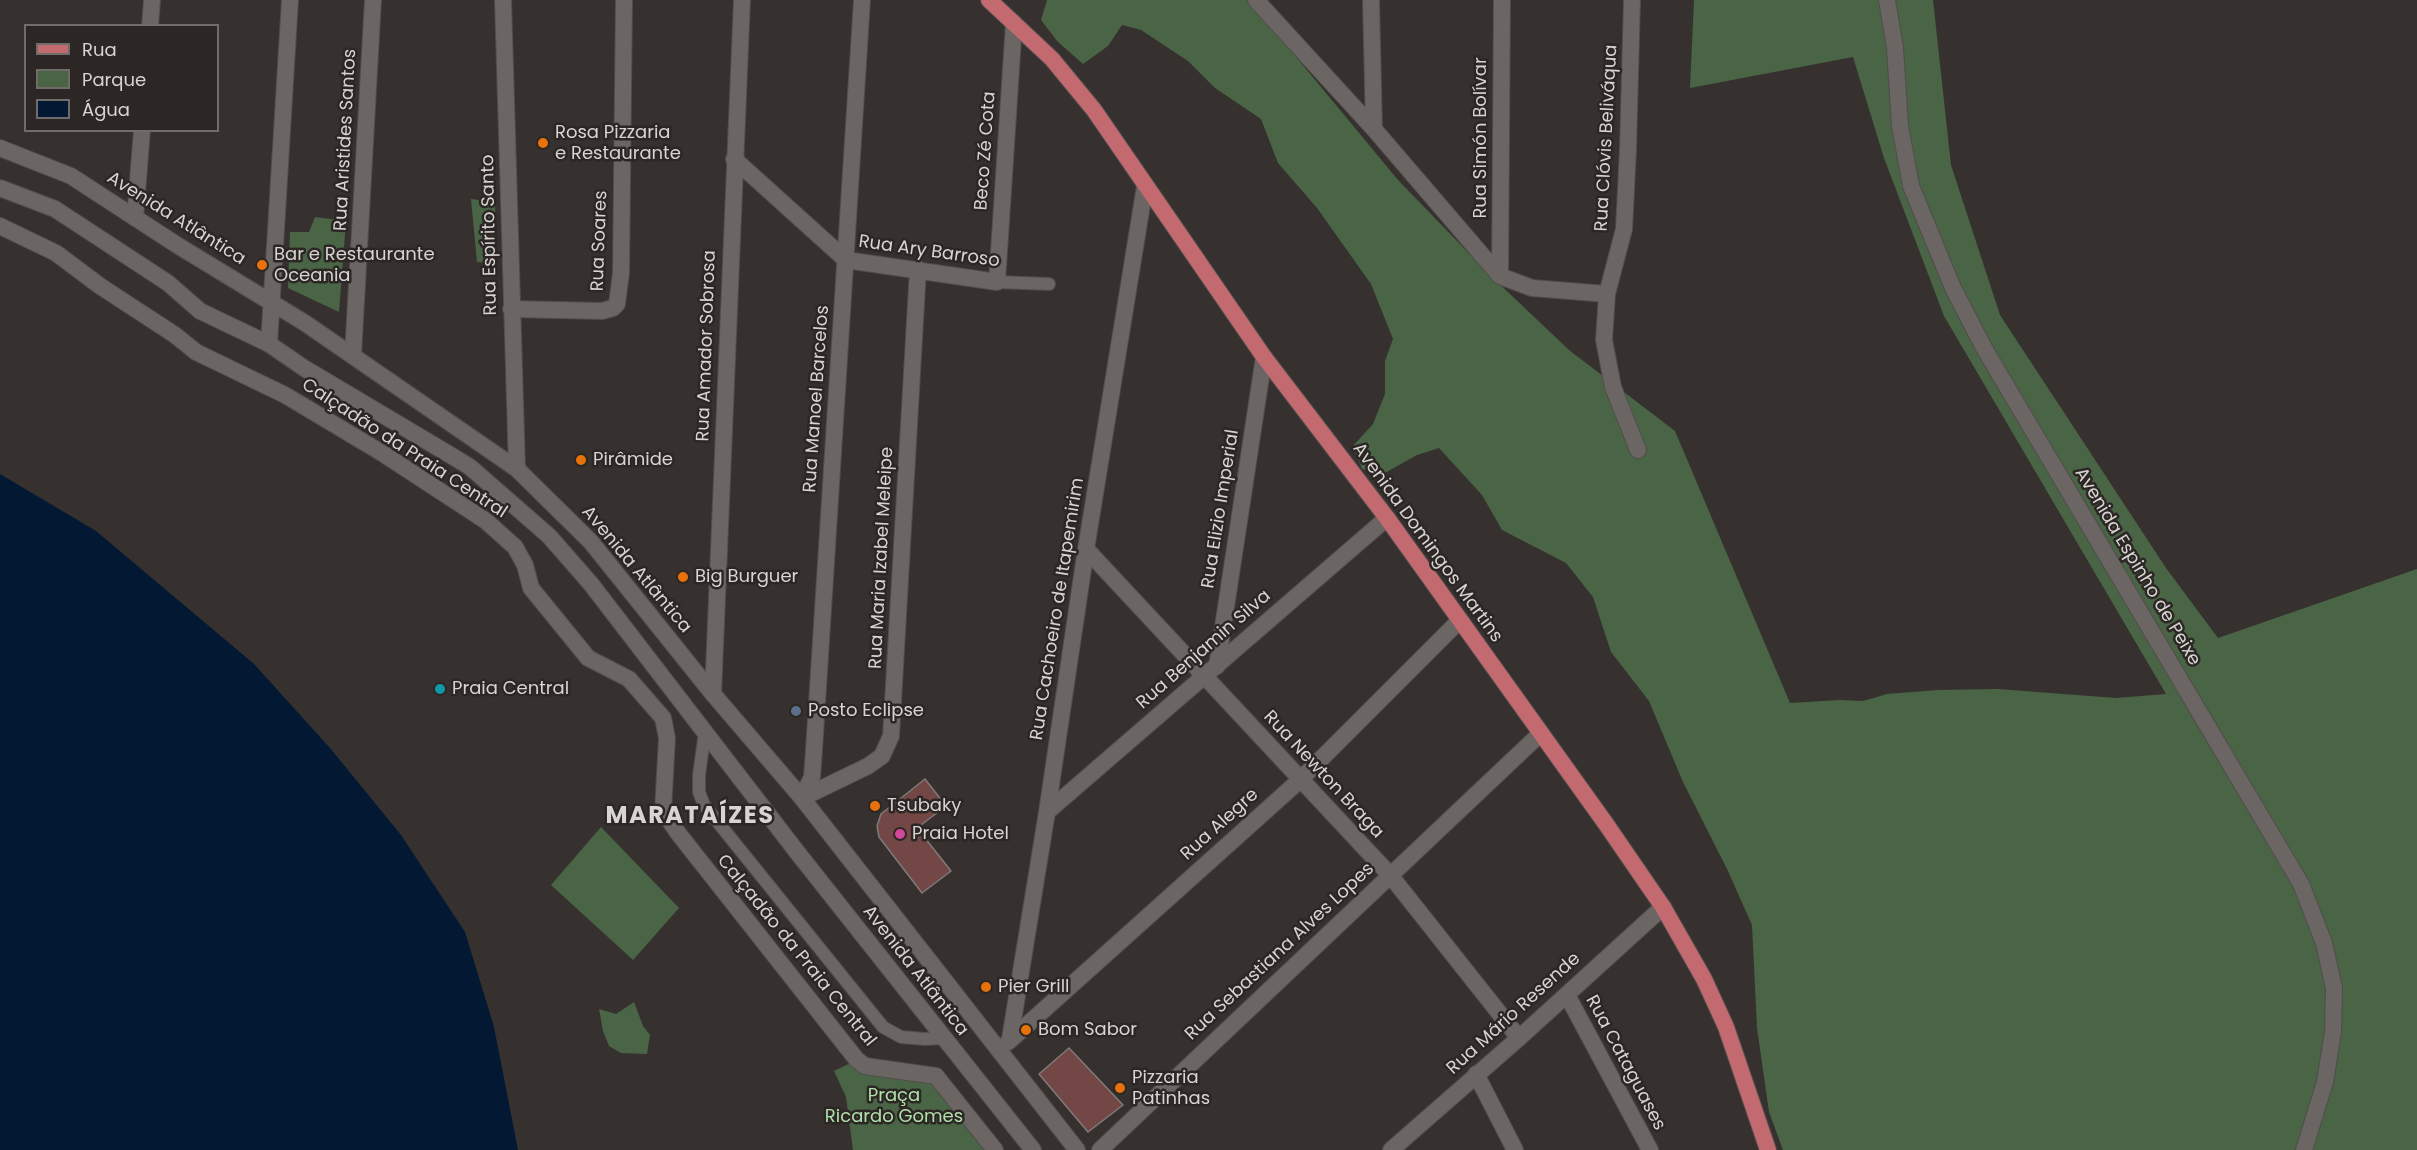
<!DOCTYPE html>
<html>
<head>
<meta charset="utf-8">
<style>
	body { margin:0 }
	#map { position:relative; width:2417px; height:1150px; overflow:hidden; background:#36312f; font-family:Poppins,sans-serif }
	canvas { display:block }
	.legend { position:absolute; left:24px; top:24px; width:195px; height:108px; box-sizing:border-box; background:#2c2725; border:2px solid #706c6a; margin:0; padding:8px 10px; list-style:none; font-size:18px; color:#d7d4d2 }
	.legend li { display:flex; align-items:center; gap:12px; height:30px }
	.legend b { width:30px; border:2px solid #706c6a }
</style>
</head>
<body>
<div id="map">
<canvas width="2417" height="1150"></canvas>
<ul class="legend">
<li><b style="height:8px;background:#c36a71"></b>Rua</li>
<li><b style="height:16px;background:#496545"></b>Parque</li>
<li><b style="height:16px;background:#021833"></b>Água</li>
</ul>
</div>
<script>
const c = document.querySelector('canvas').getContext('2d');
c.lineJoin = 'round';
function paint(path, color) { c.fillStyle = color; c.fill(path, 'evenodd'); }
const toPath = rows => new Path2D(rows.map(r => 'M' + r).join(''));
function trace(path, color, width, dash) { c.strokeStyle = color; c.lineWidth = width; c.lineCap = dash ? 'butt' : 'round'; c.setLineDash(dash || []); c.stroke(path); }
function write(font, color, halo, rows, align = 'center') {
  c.font = font + ' Poppins,sans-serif'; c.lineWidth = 5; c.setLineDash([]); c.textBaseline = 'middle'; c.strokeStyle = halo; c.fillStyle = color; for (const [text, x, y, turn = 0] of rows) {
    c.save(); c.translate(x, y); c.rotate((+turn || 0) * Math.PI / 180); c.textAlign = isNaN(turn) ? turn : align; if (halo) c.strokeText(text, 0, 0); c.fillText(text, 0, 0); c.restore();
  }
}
paint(toPath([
	[1047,0,1249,0,1398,180,1490,275,1569,350,1675,431,1790,703,1840,700,1863,701,1887,694,1938,690,1998,689,2116,698,2166,694,1944,316,1884,158,1853,57,1690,88,1694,0,1933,0,1951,165,2000,315,2166,568,2218,638,2417,569,2417,1150,1783,1150,1769,1112,1757,1028,1752,925,1727,869,1683,782,1649,701,1611,652,1593,597,1566,563,1502,530,1482,495,1439,448,1417,455,1383,474,1362,469,1353,446,1373,424,1385,394,1385,361,1393,339,1371,284,1317,208,1278,163,1261,119,1215,88,1188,61,1141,30,1122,25,1108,46,1083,64,1058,42,1041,20],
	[471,199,495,202,496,263,477,262],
	[315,217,346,221,339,312,288,288,290,232,309,232],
	[601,827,679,908,633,960,551,885],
	[634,1002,643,1026,650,1035,647,1054,621,1053,609,1046,603,1031,599,1009,616,1014],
	[857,1060,940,1070,1002,1150,853,1150,846,1097,834,1071]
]), '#496545');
paint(toPath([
	[0,474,96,531,254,664,330,748,401,835,465,932,494,1027,518,1150,0,1150]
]), '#021833');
const building = toPath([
	[925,779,946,806,917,828,951,871,922,893,879,837,877,826,881,814,925,779],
	[1069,1048,1123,1105,1088,1132,1039,1074,1069,1048]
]);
paint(building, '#724746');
trace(building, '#807a7a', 1.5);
const service = toPath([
	[997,282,1049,284],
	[705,732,699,775,699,792,704,805,883,1027,901,1037,925,1039,943,1038]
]);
const pedestrian = toPath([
	[0,226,56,253,100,286,175,335,196,352,285,395,382,453,486,521,515,547,525,565,531,588,588,658,629,679,663,718,667,738,663,811,678,833,857,1060,865,1066,936,1076,995,1150]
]);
const minor = toPath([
	[503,0,517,469],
	[1256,0,1374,129,1500,276,1532,288,1607,294],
	[1371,0,1374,129],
	[1632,0,1628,149,1624,229,1607,294,1604,340,1613,387,1638,450],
	[150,26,152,0],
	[734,159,846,260,997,282,1014,23],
	[135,218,142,130],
	[1500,276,1502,0],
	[511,309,602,311,613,308,617,304,621,273,624,0],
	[353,355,373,0],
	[1086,549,1390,875,1519,1038],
	[1217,666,1264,357],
	[713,694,742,0],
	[802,798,812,777,814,750,862,0],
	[802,798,868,766,882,756,891,736,918,269],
	[1047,812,1387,518],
	[1567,995,1650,1150],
	[1010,1039,1047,812,1086,549,1145,186],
	[1008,1042,1300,780,1460,620],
	[1476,1074,1515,1150],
	[1100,1150,1540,734],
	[1391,1150,1519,1038,1663,907]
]);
const tertiary = toPath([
	[1887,0,1895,48,1900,126,1911,186,1953,288,1984,348,2301,884,2324,943,2334,988,2333,1032,2325,1082,2304,1150],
	[0,148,71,176,177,245,305,323,517,469,591,542,713,694,802,798,1077,1150],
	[0,188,55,209,168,283,200,311,269,344,304,368,452,456,470,467,549,536,591,584,797,852,1033,1150],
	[269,344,290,0]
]);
const primary = toPath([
	[989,0,1052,59,1094,110,1264,357,1387,518,1606,824,1663,907,1704,979,1726,1027,1768,1150]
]);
trace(service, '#514d4b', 14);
trace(pedestrian, '#514d4b', 18);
trace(minor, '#514d4b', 18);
trace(tertiary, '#514d4b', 18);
trace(primary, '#514d4b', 18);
trace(service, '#6b6563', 12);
trace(pedestrian, '#6b6563', 16);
trace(minor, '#6b6563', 16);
trace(tertiary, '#6b6563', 16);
trace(primary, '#c36a71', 16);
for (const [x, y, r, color] of [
	[543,143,6,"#e8710a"],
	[262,265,6,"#e8710a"],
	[581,460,6,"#e8710a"],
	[683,577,6,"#e8710a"],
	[440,689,6,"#0f9aa8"],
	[796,711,6,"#5c6f8a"],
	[875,806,6,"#e8710a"],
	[900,834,6,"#d1479c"],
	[986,987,6,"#e8710a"],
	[1026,1030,6,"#e8710a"],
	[1120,1088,6,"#e8710a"]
]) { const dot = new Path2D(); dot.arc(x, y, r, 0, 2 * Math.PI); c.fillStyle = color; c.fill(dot); trace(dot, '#2c2725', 2); }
write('18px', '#d7d4d2', '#2c2725', [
	["Rosa Pizzaria",555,133],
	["e Restaurante",555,154],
	["Bar e Restaurante",274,255],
	["Oceania",274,276],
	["Pirâmide",593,460],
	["Big Burguer",695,577],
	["Praia Central",452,689],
	["Posto Eclipse",808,711],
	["Tsubaky",887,806],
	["Praia Hotel",912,834],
	["Pier Grill",998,987],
	["Bom Sabor",1038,1030],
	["Pizzaria",1132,1078],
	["Patinhas",1132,1099]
], 'left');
write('18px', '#d7d4d2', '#2c2725', [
	["Rua Simón Bolívar",1481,138,-90],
	["Rua Clóvis Beliváqua",1607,138,-87],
	["Rua Aristides Santos",346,140,-87],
	["Beco Zé Cota",986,151,-86],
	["Avenida Atlântica",176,219,32],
	["Rua Espírito Santo",490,235,-91],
	["Rua Soares",600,241,-88],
	["Rua Ary Barroso",929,252,8],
	["Rua Amador Sobrosa",707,346,-88],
	["Rua Manoel Barcelos",817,399,-86],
	["Calçadão da Praia Central",404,449,33],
	["Rua Elizio Imperial",1221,509,-81],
	["Avenida Domingos Martins",1427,543,54],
	["Rua Maria Izabel Meleipe",882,558,-87],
	["Avenida Espinho de Peixe",2137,567,59],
	["Avenida Atlântica",636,570,50],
	["Rua Cachoeiro de Itapemirim",1058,609,-81],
	["Rua Benjamin Silva",1204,650,-41],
	["Rua Newton Braga",1323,775,47],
	["Rua Alegre",1220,825,-42],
	["Calçadão da Praia Central",796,951,51],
	["Rua Sebastiana Alves Lopes",1280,952,-43],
	["Avenida Atlântica",915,971,52],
	["Rua Mário Resende",1514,1014,-42],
	["Rua Cataguases",1625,1063,62]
]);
write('18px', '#b0e0a9', '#2c2725', [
	["Praça",894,1096],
	["Ricardo Gomes",894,1117]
]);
c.letterSpacing = '1.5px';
write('bold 24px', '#d7d4d2', '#2c2725', [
	["MARATAÍZES",690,817]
]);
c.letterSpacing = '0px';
</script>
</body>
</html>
